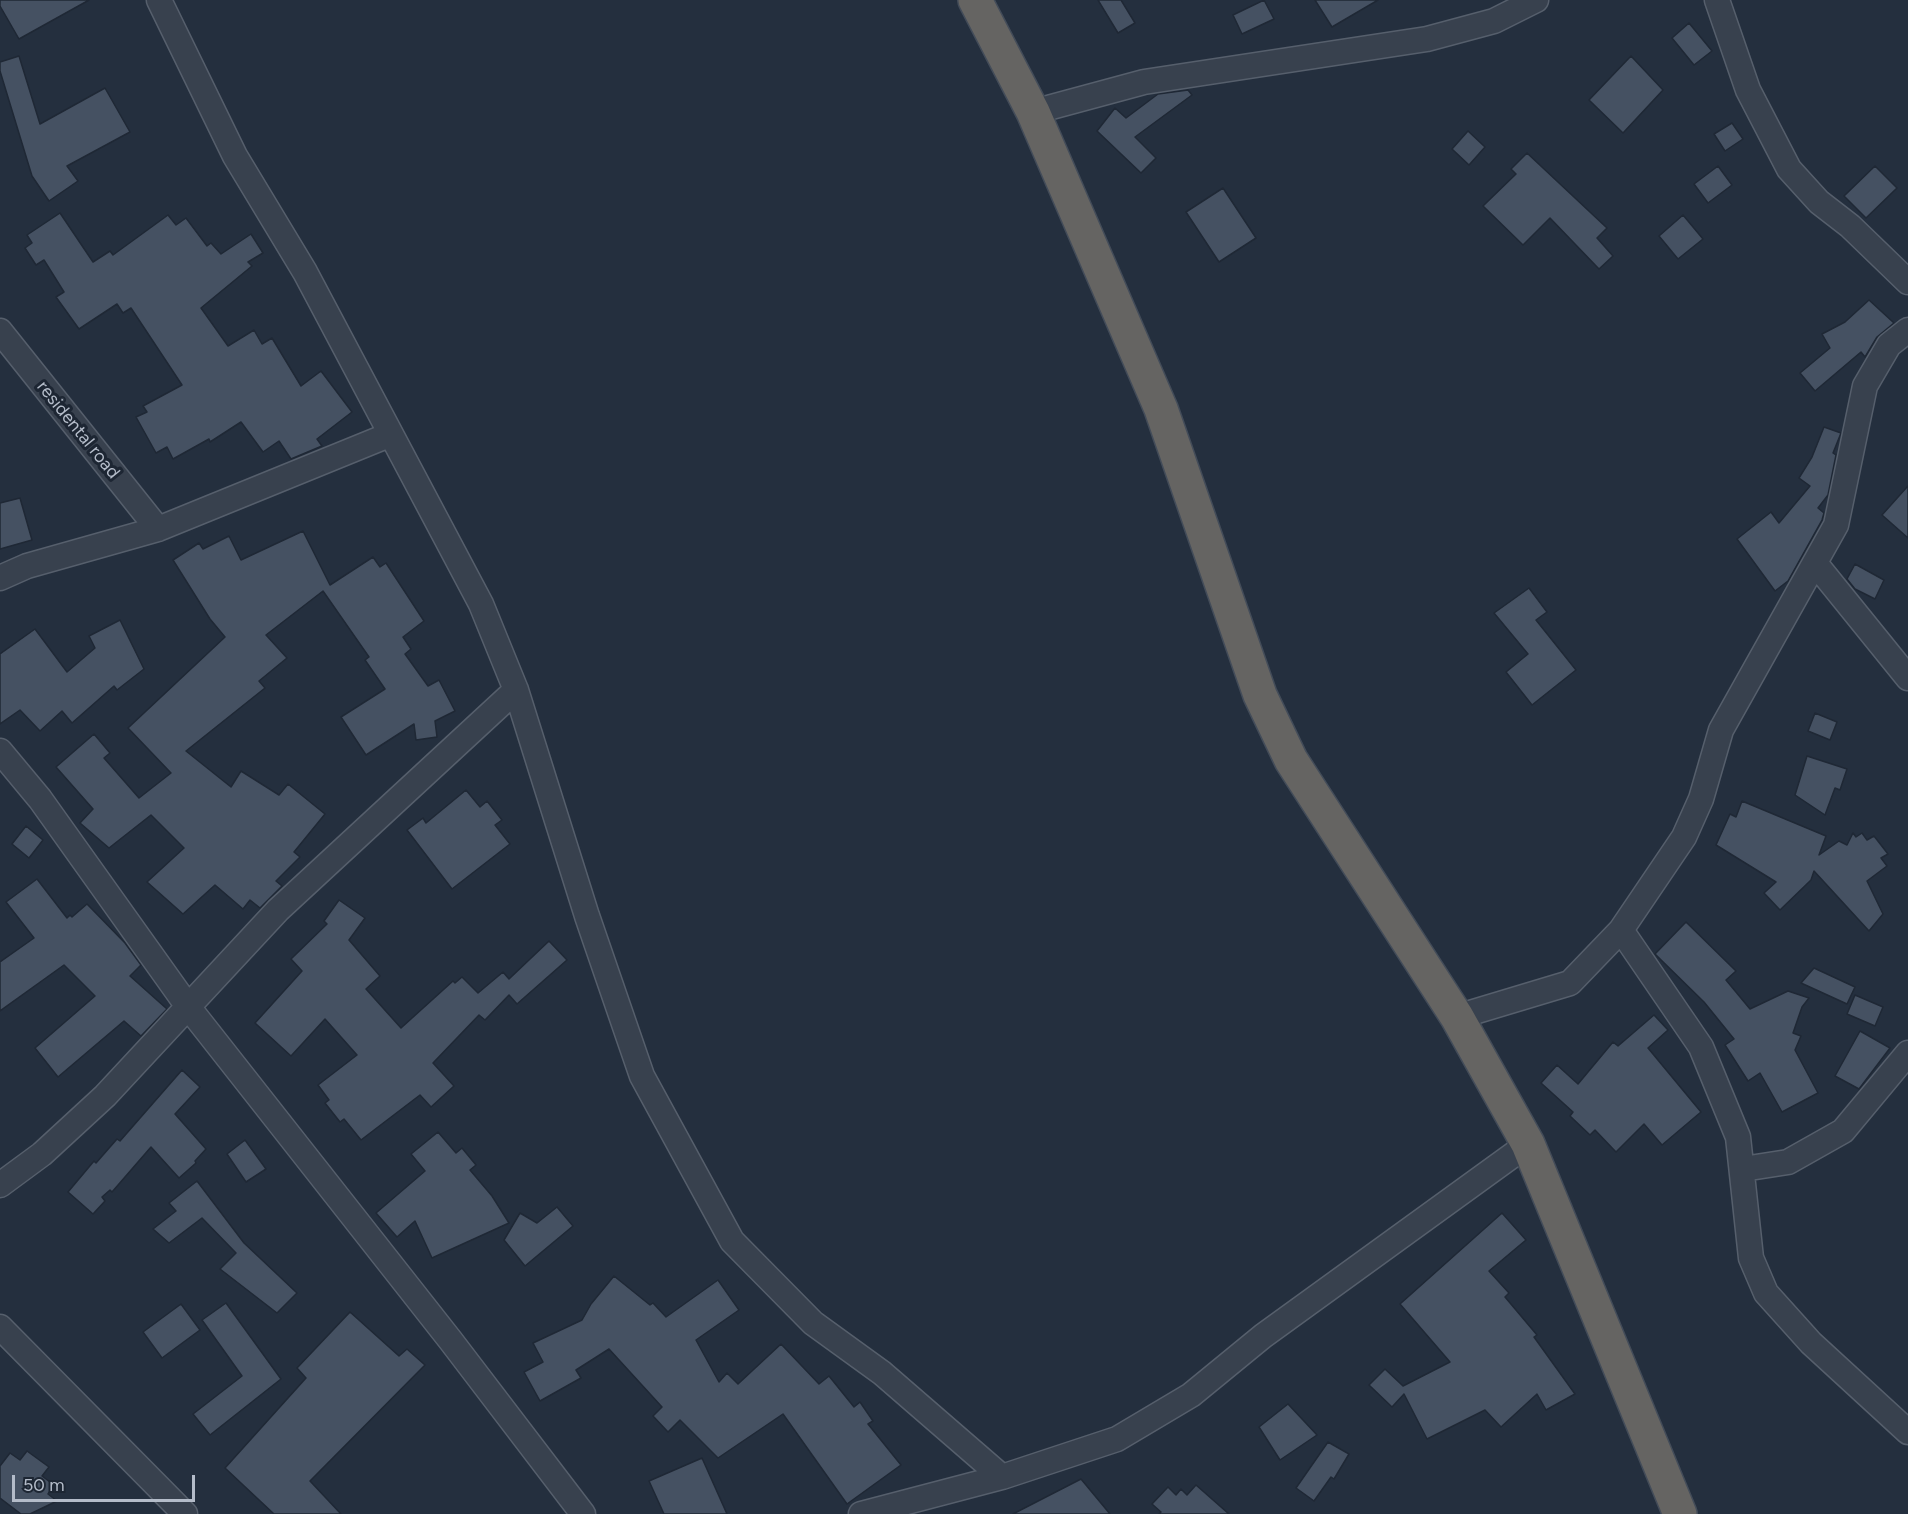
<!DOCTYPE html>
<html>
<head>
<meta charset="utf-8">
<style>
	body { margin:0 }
	#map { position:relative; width:1908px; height:1514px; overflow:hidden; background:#242f3e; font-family:Figtree,sans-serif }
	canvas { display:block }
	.scale { position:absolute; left:12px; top:1475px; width:183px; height:27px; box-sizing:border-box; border:3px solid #b4bcc9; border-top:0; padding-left:8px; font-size:18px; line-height:21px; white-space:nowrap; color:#b4bcc9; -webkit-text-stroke:4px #1d2633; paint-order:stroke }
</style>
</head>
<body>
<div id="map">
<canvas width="1908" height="1514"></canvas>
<div class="scale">50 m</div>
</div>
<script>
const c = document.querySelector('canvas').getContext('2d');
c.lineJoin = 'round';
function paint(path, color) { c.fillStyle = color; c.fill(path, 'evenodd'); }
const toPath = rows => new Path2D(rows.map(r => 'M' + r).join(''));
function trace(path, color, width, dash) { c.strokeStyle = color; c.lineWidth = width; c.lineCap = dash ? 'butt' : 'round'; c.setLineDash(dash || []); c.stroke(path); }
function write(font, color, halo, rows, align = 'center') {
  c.font = font + ' Figtree,sans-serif'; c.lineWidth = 6; c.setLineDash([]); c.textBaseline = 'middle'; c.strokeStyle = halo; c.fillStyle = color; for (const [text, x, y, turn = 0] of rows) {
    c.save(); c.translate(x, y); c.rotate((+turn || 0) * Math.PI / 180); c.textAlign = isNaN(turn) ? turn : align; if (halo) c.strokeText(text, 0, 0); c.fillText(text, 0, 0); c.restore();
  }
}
const building = toPath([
	[0,0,89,0,19,39,0,6,0,0],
	[1098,0,1121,0,1135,23,1118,33,1098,0],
	[1264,0,1274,19,1242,34,1233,15,1264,0],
	[1315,0,1378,0,1332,27,1315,0],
	[1689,23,1712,51,1694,65,1672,38,1689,23],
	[19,56,40,124,105,88,130,132,67,166,78,181,49,201,32,176,0,71,0,62,19,56],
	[1631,56,1663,90,1623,133,1589,100,1631,56],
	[1188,90,1192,95,1135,137,1156,158,1141,173,1097,131,1115,108,1126,118,1158,94,1188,90],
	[1732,123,1743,139,1725,151,1714,134,1732,123],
	[1468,131,1485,147,1469,165,1452,149,1468,131],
	[1527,153,1607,228,1597,238,1613,256,1599,269,1550,218,1523,245,1483,206,1516,174,1511,169,1527,153],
	[1718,166,1732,185,1708,203,1694,184,1718,166],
	[1875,166,1897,188,1866,218,1844,196,1875,166],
	[1223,188,1256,238,1219,262,1186,212,1223,188],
	[60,213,93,262,110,251,113,255,168,215,176,225,186,218,207,246,211,243,221,254,251,234,263,253,248,262,252,266,201,308,228,346,254,330,262,344,272,338,301,386,321,371,352,412,317,439,322,446,291,459,279,441,263,452,241,422,210,442,209,439,173,459,167,447,156,453,136,417,147,412,143,406,182,385,131,308,123,313,117,304,79,329,56,297,64,292,44,260,36,265,25,248,32,243,27,235,60,213],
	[1683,215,1703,239,1678,259,1659,236,1683,215],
	[1869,300,1894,323,1877,337,1865,357,1861,352,1815,391,1800,373,1830,348,1822,334,1845,322,1869,300],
	[1824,427,1841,433,1833,453,1836,455,1828,495,1818,508,1824,513,1822,520,1788,581,1775,591,1737,539,1771,512,1779,523,1810,486,1799,478,1812,457,1824,427],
	[1908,486,1908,538,1882,515,1908,486],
	[20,498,32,540,0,549,0,503,20,498],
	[303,531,330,585,373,557,380,567,386,563,424,621,403,637,411,649,405,654,428,686,439,680,455,711,435,721,437,737,416,740,414,724,366,755,341,717,385,689,365,660,369,657,323,591,266,635,287,658,259,681,265,688,186,751,231,787,241,771,279,795,288,784,325,814,294,852,300,857,276,881,282,886,260,908,250,900,243,909,215,885,183,914,147,882,184,848,151,815,109,848,80,823,93,809,56,767,94,734,110,753,104,758,139,798,171,773,128,728,225,637,210,619,173,560,199,543,203,549,229,536,241,560,303,531],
	[1855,564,1884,580,1875,599,1855,589,1847,579,1855,564],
	[1529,588,1547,612,1536,620,1576,670,1532,705,1506,672,1528,654,1494,613,1529,588],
	[120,620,144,669,117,690,114,686,72,723,62,711,40,731,20,710,0,724,0,654,35,629,67,672,95,648,89,636,120,620],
	[1815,713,1837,722,1830,740,1808,731,1815,713],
	[1807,756,1847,769,1840,790,1835,788,1825,815,1795,795,1807,756],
	[466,790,480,807,487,801,502,820,495,825,510,844,452,889,407,830,423,818,426,823,466,790],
	[1742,801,1826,836,1819,855,1839,841,1847,845,1853,833,1856,837,1862,833,1867,840,1874,836,1888,854,1881,858,1887,866,1867,881,1883,914,1869,931,1814,871,1811,880,1780,910,1764,893,1776,882,1716,845,1730,814,1736,817,1742,801],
	[26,826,43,840,29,858,12,844,26,826],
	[37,879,67,918,70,915,72,917,87,904,125,943,141,965,130,976,167,1009,141,1036,124,1021,58,1077,35,1048,95,996,64,965,0,1011,0,962,34,938,6,902,37,879],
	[339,900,365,918,349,940,380,976,366,989,401,1028,453,981,455,983,462,977,478,993,503,972,509,979,549,941,567,960,517,1004,509,995,485,1020,479,1015,433,1063,454,1086,431,1107,420,1095,361,1140,344,1119,340,1122,325,1103,329,1100,318,1085,357,1055,325,1019,291,1056,255,1023,302,971,291,959,327,924,324,921,339,900],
	[1686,922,1736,971,1726,980,1750,1009,1788,991,1809,998,1802,1007,1793,1033,1801,1036,1795,1050,1818,1093,1782,1112,1760,1073,1748,1081,1725,1045,1734,1039,1704,1002,1655,954,1686,922],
	[1814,968,1855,987,1847,1004,1801,983,1814,968],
	[1855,995,1883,1007,1875,1026,1847,1014,1855,995],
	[1654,1015,1668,1030,1648,1048,1701,1112,1662,1145,1644,1124,1616,1152,1595,1130,1590,1135,1570,1116,1573,1112,1541,1083,1557,1065,1578,1084,1613,1042,1618,1046,1654,1015],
	[1860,1031,1890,1048,1859,1089,1835,1076,1860,1031],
	[182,1070,200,1087,175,1114,206,1149,195,1161,196,1163,179,1178,151,1147,112,1192,110,1190,102,1197,105,1201,93,1214,68,1192,94,1161,96,1163,117,1139,120,1141,182,1070],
	[438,1132,456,1153,462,1148,476,1165,470,1170,492,1196,509,1223,432,1258,415,1221,397,1237,376,1213,425,1171,411,1154,438,1132],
	[245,1140,266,1169,246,1182,227,1154,245,1140],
	[197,1181,244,1243,297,1293,277,1313,220,1269,236,1253,202,1218,169,1243,153,1229,176,1211,169,1203,197,1181],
	[557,1207,573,1226,525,1266,504,1240,520,1213,537,1223,557,1207],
	[1502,1213,1526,1240,1489,1271,1509,1293,1505,1297,1537,1335,1534,1337,1575,1394,1546,1410,1537,1394,1501,1427,1485,1410,1427,1439,1404,1394,1392,1407,1369,1385,1385,1369,1403,1386,1450,1362,1400,1304,1502,1213],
	[614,1276,650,1305,653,1303,666,1317,718,1280,739,1310,696,1340,719,1382,727,1373,738,1384,781,1344,819,1384,829,1376,854,1407,860,1402,873,1421,868,1424,901,1465,847,1504,783,1414,718,1458,680,1420,668,1432,653,1416,662,1407,609,1349,576,1370,581,1378,540,1401,524,1372,543,1362,533,1343,582,1320,591,1304,614,1276],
	[226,1303,281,1379,210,1435,193,1414,242,1376,202,1320,226,1303],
	[181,1304,200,1330,162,1358,143,1332,181,1304],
	[350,1312,399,1356,407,1349,425,1365,310,1481,341,1514,274,1514,225,1468,306,1378,297,1368,350,1312],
	[1288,1404,1317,1435,1280,1460,1259,1427,1288,1404],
	[1328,1442,1349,1454,1334,1479,1331,1477,1314,1501,1296,1488,1328,1442],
	[27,1451,49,1467,42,1476,54,1485,48,1494,57,1501,30,1514,21,1514,0,1498,0,1466,10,1453,20,1460,27,1451],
	[702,1458,727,1514,664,1514,649,1481,702,1458],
	[1081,1479,1110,1514,1013,1514,1081,1479],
	[1196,1485,1229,1514,1159,1514,1161,1512,1152,1504,1168,1487,1176,1495,1181,1489,1187,1495,1196,1485]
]);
paint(building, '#455162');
trace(building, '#1f2835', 1.5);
const minor = toPath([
	[159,0,235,156,305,272,481,604,516,690,587,916,642,1076,732,1241,813,1323,882,1373,1002,1477],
	[1717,0,1748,90,1789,169,1819,202,1850,226,1908,282],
	[1033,112,1144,82,1427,39,1494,21,1536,0],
	[0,331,158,529],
	[1815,563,1908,678],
	[0,578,27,566,158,529,389,435],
	[0,751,40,799,189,1008,451,1341,583,1514],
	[1621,930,1701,1047,1738,1137,1751,1258,1766,1293,1811,1343,1908,1432],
	[1457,1017,1570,983,1621,930,1684,837,1701,799,1721,730,1836,525,1865,386,1889,345,1908,330],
	[1743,1169,1788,1162,1843,1131,1908,1053],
	[0,1185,42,1154,105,1096,278,910,516,690],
	[0,1327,185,1514],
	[861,1514,1002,1477,1117,1439,1191,1395,1263,1336,1528,1144]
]);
const trunk = toPath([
	[975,0,1033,112,1161,409,1260,695,1291,760,1457,1017,1528,1144,1680,1514]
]);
trace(minor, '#565f6c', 27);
trace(trunk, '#434c59', 36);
trace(minor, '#38414e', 24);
trace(trunk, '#656462', 33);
write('18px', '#b4bcc9', '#1d2633', [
	["residental road",78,430,51]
]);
</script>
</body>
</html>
